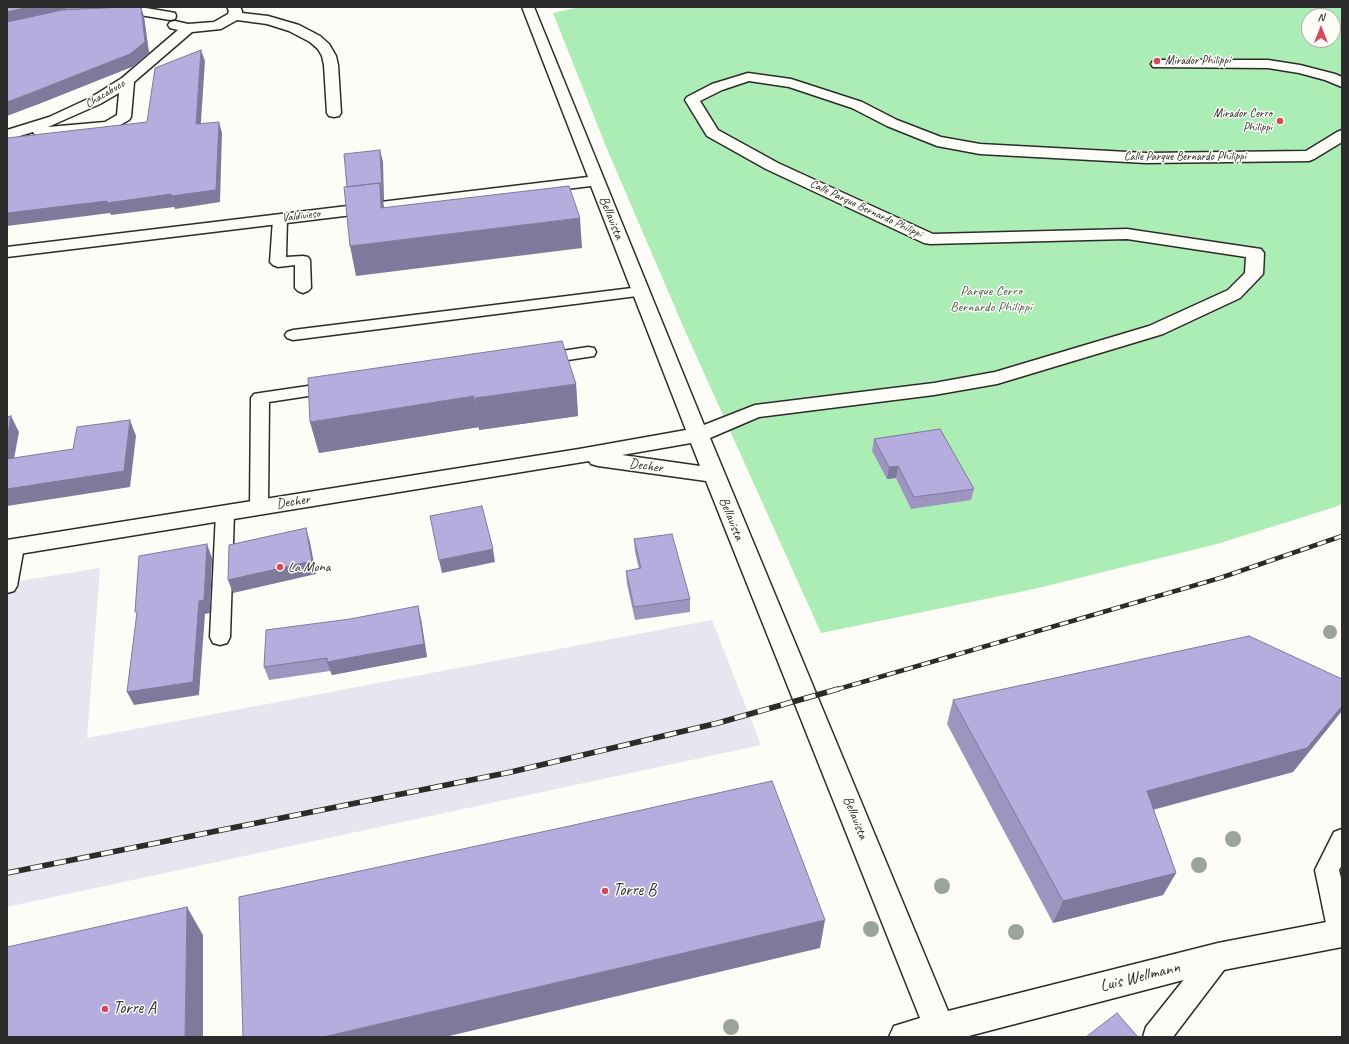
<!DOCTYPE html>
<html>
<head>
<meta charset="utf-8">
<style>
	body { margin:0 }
	#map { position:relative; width:1349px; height:1044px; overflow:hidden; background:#fdfcf7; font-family:Caveat,sans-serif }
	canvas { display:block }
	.frame { position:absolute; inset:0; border:8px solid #2b2b2b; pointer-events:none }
	.north { position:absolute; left:1301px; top:8px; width:40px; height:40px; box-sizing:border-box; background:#fdfcf7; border:1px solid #a9a8a5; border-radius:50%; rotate:0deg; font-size:11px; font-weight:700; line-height:16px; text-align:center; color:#2b2b2b }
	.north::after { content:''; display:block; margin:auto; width:14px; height:18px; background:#d1495b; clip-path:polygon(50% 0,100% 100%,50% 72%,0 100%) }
</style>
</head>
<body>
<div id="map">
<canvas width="1349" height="1044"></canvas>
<div class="frame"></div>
<div class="north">N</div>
</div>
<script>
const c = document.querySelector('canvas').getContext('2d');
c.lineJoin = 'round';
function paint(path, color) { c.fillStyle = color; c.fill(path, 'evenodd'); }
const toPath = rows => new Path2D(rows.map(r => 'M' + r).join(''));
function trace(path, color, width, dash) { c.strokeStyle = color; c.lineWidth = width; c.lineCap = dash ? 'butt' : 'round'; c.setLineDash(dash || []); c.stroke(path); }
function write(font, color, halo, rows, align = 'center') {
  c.font = font + ' Caveat,sans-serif'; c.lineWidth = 3; c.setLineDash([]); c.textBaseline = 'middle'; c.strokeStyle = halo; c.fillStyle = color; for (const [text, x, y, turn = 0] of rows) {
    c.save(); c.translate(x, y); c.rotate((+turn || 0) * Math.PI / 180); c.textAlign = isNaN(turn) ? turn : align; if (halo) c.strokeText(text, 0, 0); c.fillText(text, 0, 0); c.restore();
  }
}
paint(toPath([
	[100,568,87,738,712,620,761,745,7,907,7,583]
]), '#e8e4f0');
paint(toPath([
	[580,7,1342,7,1342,504,1335,507,1217,544,1034,589,821,633,686,333,607,149,553,13],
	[1309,16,1333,16,1333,40,1309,40]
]), '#acedb5');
const service = toPath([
	[280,215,285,216,287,219,286,257,303,256,308,257,310,260,311,288,308,291,303,293,298,291,295,288,295,265,278,267,273,265,270,262,273,219,275,216,280,215],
	[640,287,645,289,648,292,645,295,293,340,287,338,285,335,287,332,293,330,640,287],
	[588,347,594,348,596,352,594,356,542,364,536,363,534,359,536,355,542,354,588,347],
	[335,382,341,383,343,387,341,391,269,402,268,507,266,512,259,514,252,512,250,507,251,398,254,394,260,393,335,382],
	[225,506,232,508,234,513,230,637,227,643,220,645,213,643,210,637,216,513,218,508,225,506],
	[14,540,21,542,24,547,17,586,14,591,7,593,7,542,14,540],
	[1342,829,1342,865,1339,870,1342,882,1341,945,1332,941,1328,933,1315,870,1334,832,1342,829],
	[1218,945,1227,948,1231,957,1227,966,1173,1037,1143,1037,1146,1027,1209,948,1218,945]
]);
const minor = toPath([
	[140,7,170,12,175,13,176,16,175,19,170,20,140,15,113,17,108,16,107,13,108,10,113,9,140,7],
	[227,7,240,7,242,11,242,13,268,16,299,25,320,36,329,44,336,56,338,65,341,113,339,116,334,117,329,116,327,113,324,65,322,56,318,49,310,42,289,31,267,24,237,20,221,29,192,32,134,82,131,117,129,120,113,129,40,137,35,135,33,132,7,140,7,130,49,117,90,98,122,78,178,30,170,28,168,25,170,22,175,21,188,24,214,22,228,14,229,11,227,7],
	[119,93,117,115,105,122,48,127,100,104,119,93],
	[522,7,534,7,704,425,755,405,934,383,995,372,1149,326,1228,290,1245,273,1246,257,1127,239,930,244,924,243,766,169,707,136,685,100,687,97,712,84,748,73,791,79,862,102,897,120,941,137,980,144,1146,153,1306,151,1337,132,1342,130,1342,142,1314,159,1309,161,1146,163,980,154,937,146,887,126,852,108,789,87,749,81,722,90,700,101,718,130,778,163,933,234,1127,229,1261,249,1264,253,1263,274,1240,298,1163,334,997,384,934,395,759,417,710,438,948,1011,1218,943,1342,919,1342,947,1218,971,965,1037,889,1037,894,1026,920,1018,706,481,598,466,591,464,589,461,7,556,7,540,579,449,686,430,591,186,7,257,7,247,588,177,522,7],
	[691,443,700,466,622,455,691,443],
	[1158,60,1268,60,1300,65,1335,74,1342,77,1342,87,1325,80,1299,73,1268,68,1153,67,1151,64,1153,61,1158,60]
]);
trace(service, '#2b2b2b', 3);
trace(minor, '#2b2b2b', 3);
paint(service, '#fdfcf7');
paint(minor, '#fdfcf7');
const railFar1 = toPath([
	[835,690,1220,578,1342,536]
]);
const rail = toPath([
	[7,873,511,772,718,723,838,689]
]);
trace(railFar1, '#2b2b2b', 4.5);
trace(rail, '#2b2b2b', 5.5);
trace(railFar1, '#fdfcf7', 3, [9]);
trace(rail, '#fdfcf7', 4, [12]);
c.fillStyle = '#9ba49a';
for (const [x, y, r] of [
	[1330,632,7],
	[1233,839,8],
	[1199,865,8],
	[942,886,8],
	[871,929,8],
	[1016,932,8],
	[731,1027,8]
]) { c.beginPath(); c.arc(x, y, r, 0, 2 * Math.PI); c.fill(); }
paint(toPath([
	[7,7,141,7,144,17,149,53,134,66,36,105],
	[576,384,578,416,479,430,479,427,319,453,310,422],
	[874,439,974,489,971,500,911,509,896,478,887,479,872,451],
	[634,539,690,599,690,612,635,620,627,584,626,571,639,569,635,552],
	[421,619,427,657,332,675,330,671,269,680,264,667],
	[953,700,1293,772,1153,810,1176,873,1163,895,1053,923,947,724]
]), '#9d95bf');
paint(toPath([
	[28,7,65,7,66,10,7,24,7,12],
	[141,7,144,17,149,53,134,66,36,105,7,116,7,102],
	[201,50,205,61,200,136,196,124],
	[219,122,222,133,220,202,175,209,174,207,111,215,110,213,7,226,7,213],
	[380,150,383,162,384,200,383,200,385,213,350,204],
	[580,218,582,248,356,276,350,246],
	[576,384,578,416,479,430,475,398],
	[474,396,479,427,319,453,310,422],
	[11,416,19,432,11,475,7,467,7,439],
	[130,420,136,436,130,487,7,506,7,489],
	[898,466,896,478,887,479,889,467],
	[306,528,310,542,316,574,233,593,228,580],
	[207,544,212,558,210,613,205,614,199,695,134,705,127,692,199,601],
	[493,549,495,562,442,573,439,560],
	[418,606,421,619,427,657,332,675,327,662],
	[1342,706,1342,711,1293,772,1135,814,1147,791],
	[1176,873,1163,895,1053,923,1063,901],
	[187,907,203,935,203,1037,185,1037],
	[825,920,820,948,445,1037,323,1037]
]), '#7f799b');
const building = toPath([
	[7,7,28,7,7,12,7,7],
	[126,7,141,7,145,42,130,54,31,93,7,102,7,22,62,10,126,7],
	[201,50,196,124,219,122,216,190,171,196,171,194,107,203,107,201,7,213,7,138,147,122,155,68,201,50],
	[380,150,382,188,380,188,380,183,347,187,344,154,380,150],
	[380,183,381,208,569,186,580,218,350,246,344,187,380,183],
	[562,341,576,384,475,398,474,396,310,422,308,378,562,341],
	[11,416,7,439,7,417,11,416],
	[130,420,124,471,7,489,7,459,73,449,77,427,130,420],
	[940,429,974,489,914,497,898,466,889,467,874,439,940,429],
	[482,506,493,549,439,560,430,516,482,506],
	[306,528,312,561,228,580,229,545,306,528],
	[672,534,690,599,634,607,626,571,641,568,634,539,672,534],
	[207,544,204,600,199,601,193,682,127,692,137,612,135,612,139,556,207,544],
	[418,606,424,644,327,662,327,658,264,667,266,630,350,619,418,606],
	[1249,636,1342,679,1342,706,1307,748,1147,791,1176,873,1063,901,953,700,1249,636],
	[772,781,825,920,323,1037,243,1037,239,897,565,827,772,781],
	[187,907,185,1037,7,1037,7,947,187,907],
	[1117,1013,1138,1037,1086,1037,1117,1013]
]);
paint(building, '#b6adde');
trace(building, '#7f799b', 1);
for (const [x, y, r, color] of [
	[1157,61,4,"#d1495b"],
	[1280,121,4,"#d1495b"],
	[280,567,4,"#d1495b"],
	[605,891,4,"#d1495b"],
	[105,1009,4,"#d1495b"]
]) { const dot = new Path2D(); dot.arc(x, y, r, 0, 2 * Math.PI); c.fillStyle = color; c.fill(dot); trace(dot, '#fdfcf7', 1.5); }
write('12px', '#2b2b2b', '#fdfcf7', [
	["Mirador Philippi",1165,61],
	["Mirador Cerro",1272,114,"right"],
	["Philippi",1272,128,"right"]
], 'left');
write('12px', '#2b2b2b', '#fdfcf7', [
	["Chacabuco",105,94,-31],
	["Calle Parque Bernardo Philippi",1185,157],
	["Calle Parque Bernardo Philippi",866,209,25],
	["Valdivieso",301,216,-7]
]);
write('14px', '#2b2b2b', '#fdfcf7', [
	["Bellavista",611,218,68],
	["Decher",646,466,8],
	["Decher",293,502,-9],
	["Bellavista",731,519,68],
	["Bellavista",855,818,68]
]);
write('14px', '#4b5c4e', '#fdfcf7', [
	["Parque Cerro",991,291],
	["Bernardo Philippi",991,307]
]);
write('14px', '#2b2b2b', '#fdfcf7', [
	["La Mona",288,567]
], 'left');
write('17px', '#2b2b2b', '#fdfcf7', [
	["Torre B",613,891],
	["Torre A",113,1009]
], 'left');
write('17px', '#2b2b2b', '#fdfcf7', [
	["Luis Wellmann",1140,977,-14]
]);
</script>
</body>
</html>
